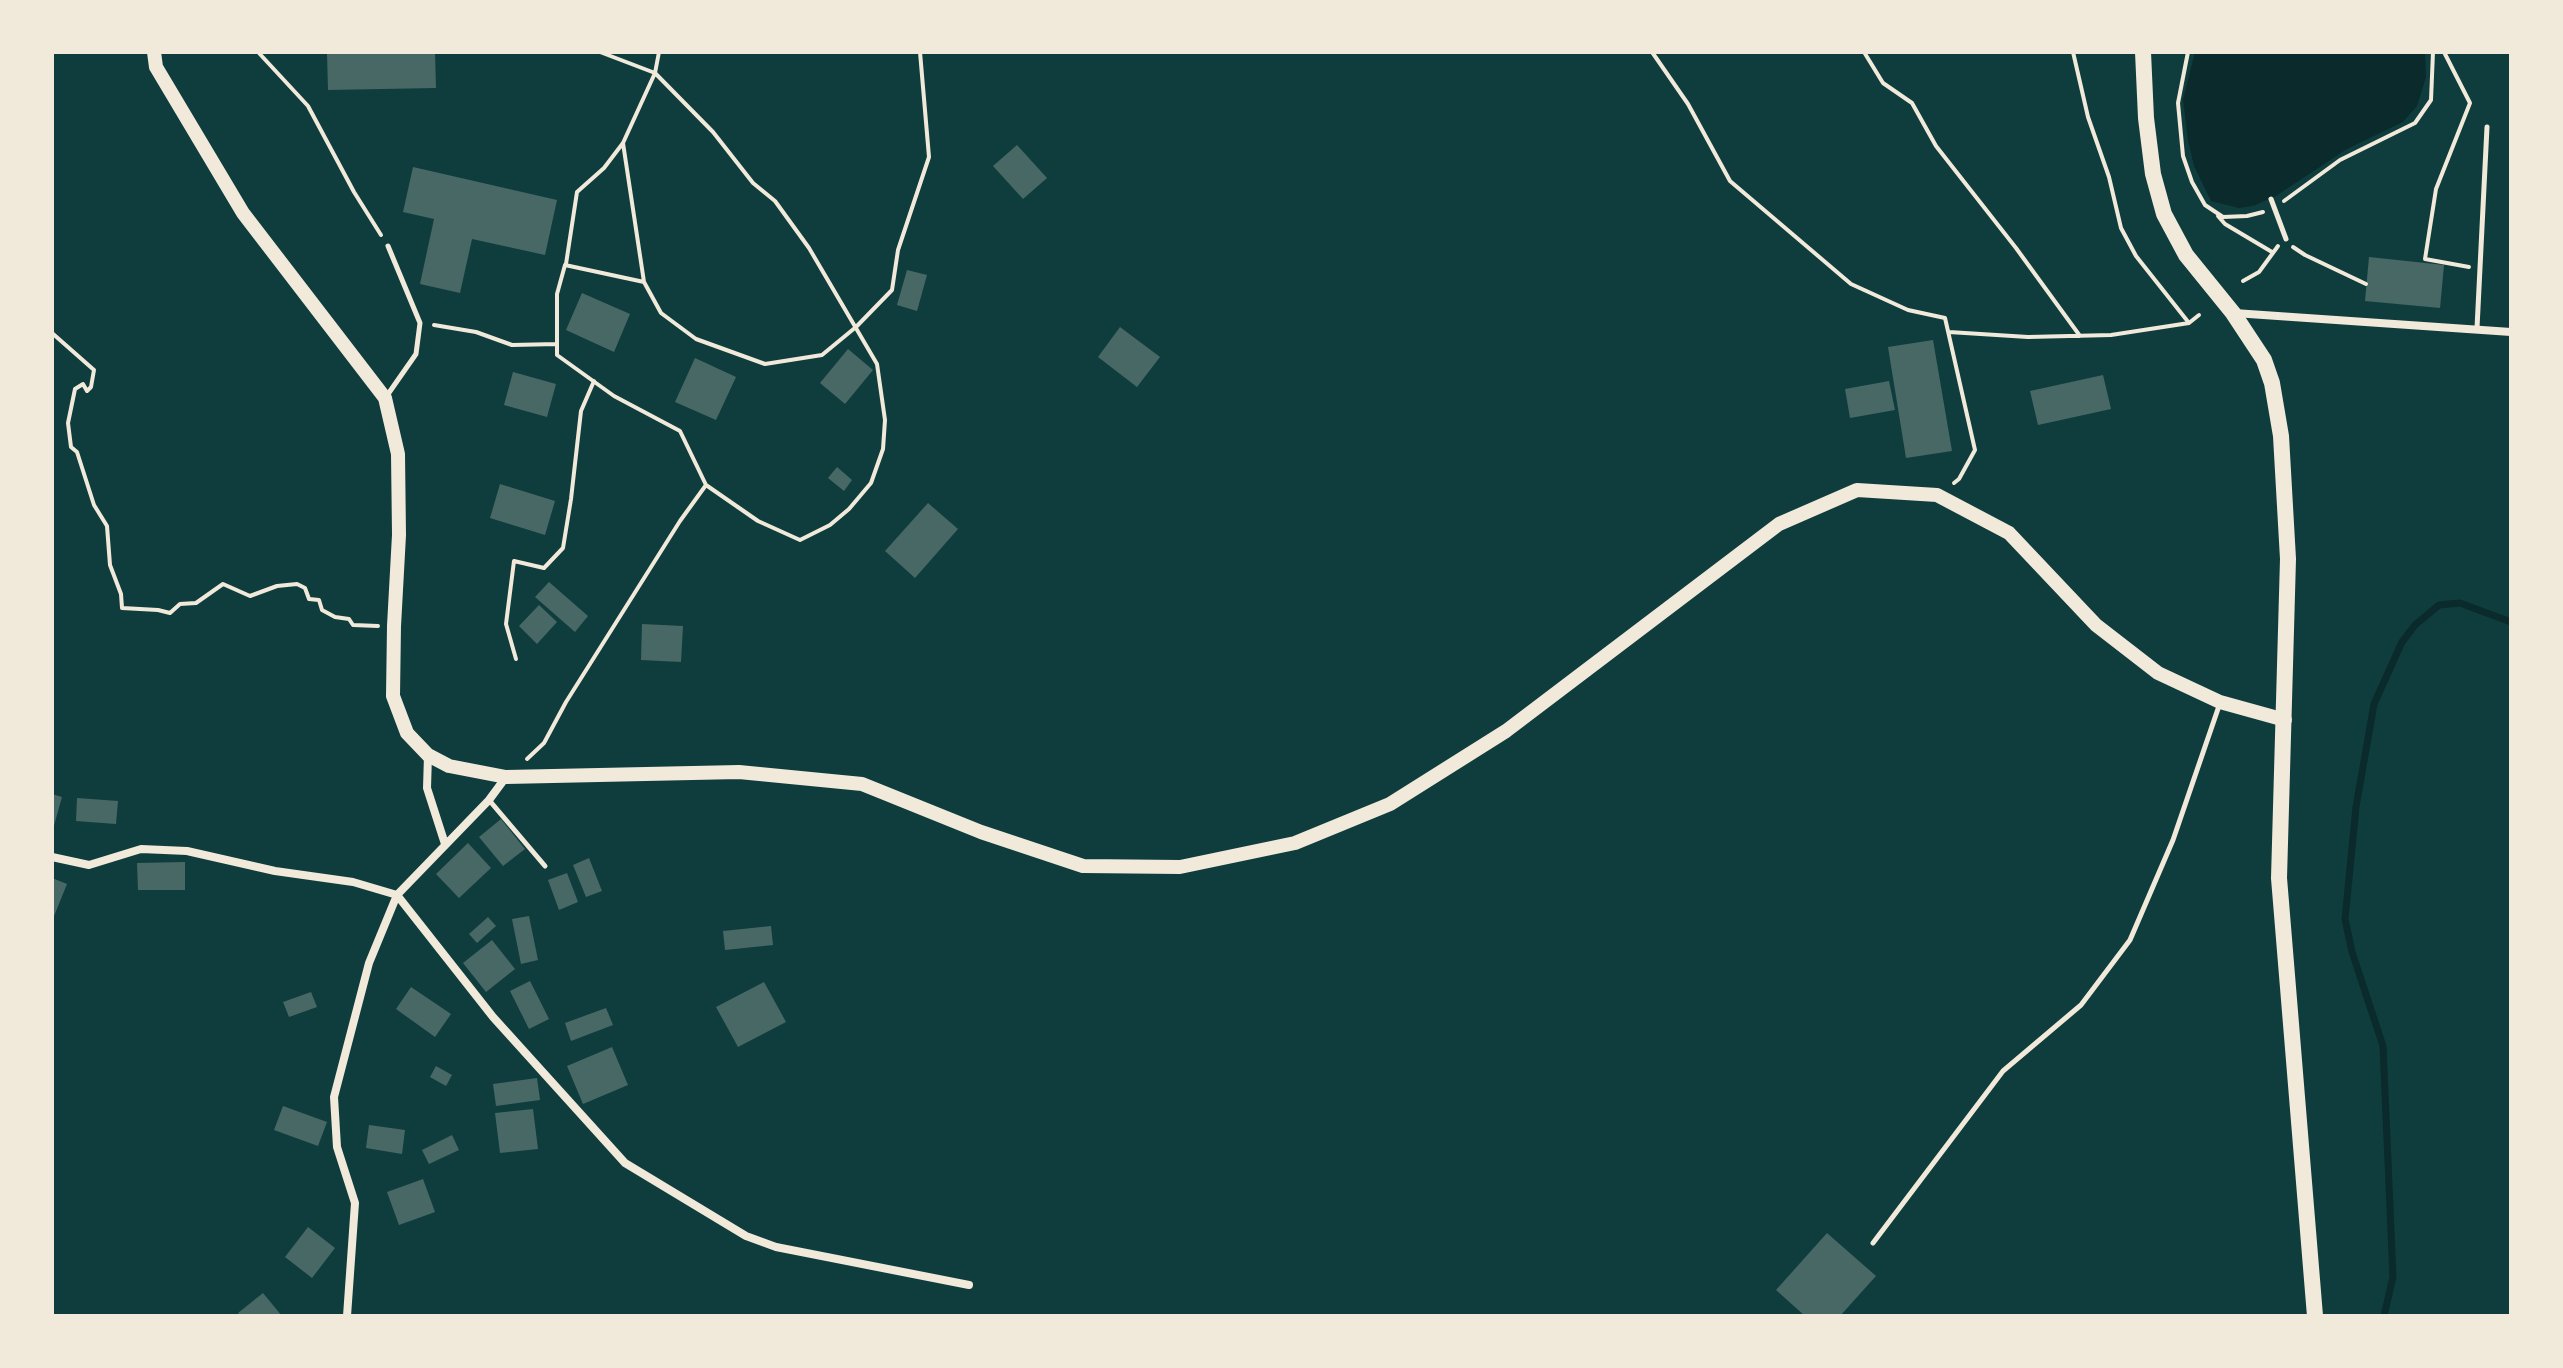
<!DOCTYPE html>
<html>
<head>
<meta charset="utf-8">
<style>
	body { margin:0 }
	#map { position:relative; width:2563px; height:1368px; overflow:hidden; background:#0f3d3e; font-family:Poppins,sans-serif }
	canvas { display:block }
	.frame { position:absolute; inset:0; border:54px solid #f1e9da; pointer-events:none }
</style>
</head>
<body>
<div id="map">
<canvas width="2563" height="1368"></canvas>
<div class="frame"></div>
</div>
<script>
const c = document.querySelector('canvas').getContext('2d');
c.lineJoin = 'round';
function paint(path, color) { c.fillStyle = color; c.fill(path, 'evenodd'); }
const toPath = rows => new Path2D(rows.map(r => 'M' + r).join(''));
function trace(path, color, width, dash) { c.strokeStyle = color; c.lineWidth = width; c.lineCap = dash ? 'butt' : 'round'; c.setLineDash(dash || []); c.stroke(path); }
paint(toPath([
	[2195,52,2425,52,2426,77,2417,106,2403,122,2347,149,2276,196,2253,206,2239,208,2211,201,2194,166,2188,140,2183,100]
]), '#0a2a2b');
trace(toPath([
	[2384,1316,2393,1277,2383,1046,2352,952,2345,919,2356,807,2374,704,2402,642,2415,625,2439,605,2460,603,2511,622]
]), '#0a2a2b', 7);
paint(toPath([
	[435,52,436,88,328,90,327,53],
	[1017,145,1047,178,1023,199,993,166],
	[413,167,557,200,545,255,472,239,460,293,420,284,434,219,403,212],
	[2369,257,2444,265,2440,308,2365,301],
	[907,270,927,275,917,311,897,305],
	[582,293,630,314,614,352,566,330],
	[1120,327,1160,357,1137,387,1098,357],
	[1933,340,1952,451,1906,458,1888,347],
	[848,349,873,370,845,404,820,383],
	[695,358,736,377,716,420,675,402],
	[513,372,556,384,547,417,504,405],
	[2103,375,2111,409,2038,425,2030,391],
	[1889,381,1895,410,1850,418,1845,389],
	[837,467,852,480,844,491,828,478],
	[500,484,555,501,545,535,490,518],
	[928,503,958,529,915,578,885,551],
	[549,582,588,616,575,632,535,597],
	[539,605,557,622,537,644,519,626],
	[642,624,683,626,681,662,641,660],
	[52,794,62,797,53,829,52,829],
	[77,798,118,801,116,824,76,821],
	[501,819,525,849,503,866,479,837],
	[468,843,491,868,459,898,436,874],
	[589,858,602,891,586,897,573,865],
	[185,862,185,890,138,890,137,863],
	[567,873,578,902,559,910,548,880],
	[52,878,67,884,52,921],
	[529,916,538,960,521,964,512,919],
	[488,917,496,926,477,943,469,934],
	[771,926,773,945,725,950,723,931],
	[492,940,515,969,486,992,463,963],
	[530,981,549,1019,529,1029,510,991],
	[764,982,786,1022,738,1047,716,1007],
	[411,987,451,1014,435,1037,396,1009],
	[311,992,317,1007,289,1017,283,1002],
	[606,1008,613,1025,571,1041,565,1023],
	[612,1047,628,1085,583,1104,567,1066],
	[436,1066,452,1075,446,1086,430,1077],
	[537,1078,540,1100,496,1106,493,1084],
	[283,1106,327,1122,318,1146,274,1130],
	[533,1109,538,1149,500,1153,495,1113],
	[369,1125,405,1130,402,1154,366,1148],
	[452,1135,459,1150,429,1164,422,1150],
	[423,1179,435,1212,399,1225,387,1192],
	[308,1227,335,1248,312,1278,285,1257],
	[1827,1233,1876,1276,1840,1316,1805,1316,1776,1290],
	[263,1293,282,1316,241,1316,238,1313]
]), '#486865');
trace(toPath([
	[258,52,308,106,354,192,381,235],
	[1652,52,1688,104,1730,181,1851,284,1908,310,1945,318,1975,450,1959,479,1954,483],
	[1864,52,1883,83,1912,103,1936,146,2016,248,2080,336],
	[2073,52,2088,117,2109,177,2121,228,2136,256,2189,323,2199,315],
	[2188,52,2178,103,2183,156,2192,182,2205,205,2223,217,2247,216,2263,212],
	[2444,52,2470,103,2436,189,2425,259,2469,267],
	[623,143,644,282,661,313,696,339,765,364,822,355,856,327,892,290,898,250,929,157,920,52],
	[2284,201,2340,160,2415,123,2431,100,2433,52],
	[2218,216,2225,224,2272,252],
	[2293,247,2305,255,2366,284],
	[566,264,577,192,604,168,623,143,655,73,600,52],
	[2243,281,2259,272,2278,246],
	[644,282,565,265,557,294,557,355,614,396,680,431,706,485],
	[434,325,476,332,512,345,557,344],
	[1949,332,2028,337,2111,335,2189,323],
	[52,333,94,370,91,387,87,391,83,384,75,389,68,423,71,447,77,452,94,505,107,526,110,565,121,594,122,608,158,610,170,613,180,604,196,603,223,584,250,596,277,586,297,584,305,588,309,599,319,600,322,610,335,617,349,619,353,625,378,626],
	[516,659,506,624,514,561,544,568,563,548,571,499,581,411,594,381],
	[527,759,544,743,566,702,680,521,706,485,758,521,800,540,830,525,849,509,871,483,883,449,885,420,877,364,809,248,775,201,753,183,713,132,655,73,659,52]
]), '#f1e9da', 4);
trace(toPath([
	[2271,199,2286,239],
	[2477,328,2487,127],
	[386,397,416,354,420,323,388,246],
	[489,800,545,866],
	[1873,1243,2003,1071,2081,1005,2130,940,2173,840,2220,703]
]), '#f1e9da', 5);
trace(toPath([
	[2234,313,2511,332],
	[428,755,427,788,445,844],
	[52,857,89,865,141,849,187,851,275,871,353,882,397,895,493,1017,625,1163,746,1236,776,1247,969,1285],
	[347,1316,355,1203,337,1147,334,1097,369,963,397,895,489,800,506,777]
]), '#f1e9da', 8);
trace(toPath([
	[154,52,156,67,243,213,385,398,398,454,399,535,394,626,393,696,407,733,428,755,449,766,506,777,739,772,862,784,981,832,1083,866,1180,867,1295,843,1390,804,1506,731,1779,524,1857,490,1937,495,2009,533,2096,625,2158,673,2220,702,2285,720]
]), '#f1e9da', 14);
trace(toPath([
	[2143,52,2146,118,2153,174,2164,214,2186,255,2233,313,2264,360,2272,383,2281,436,2288,559,2279,878,2315,1316]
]), '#f1e9da', 16);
</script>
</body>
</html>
